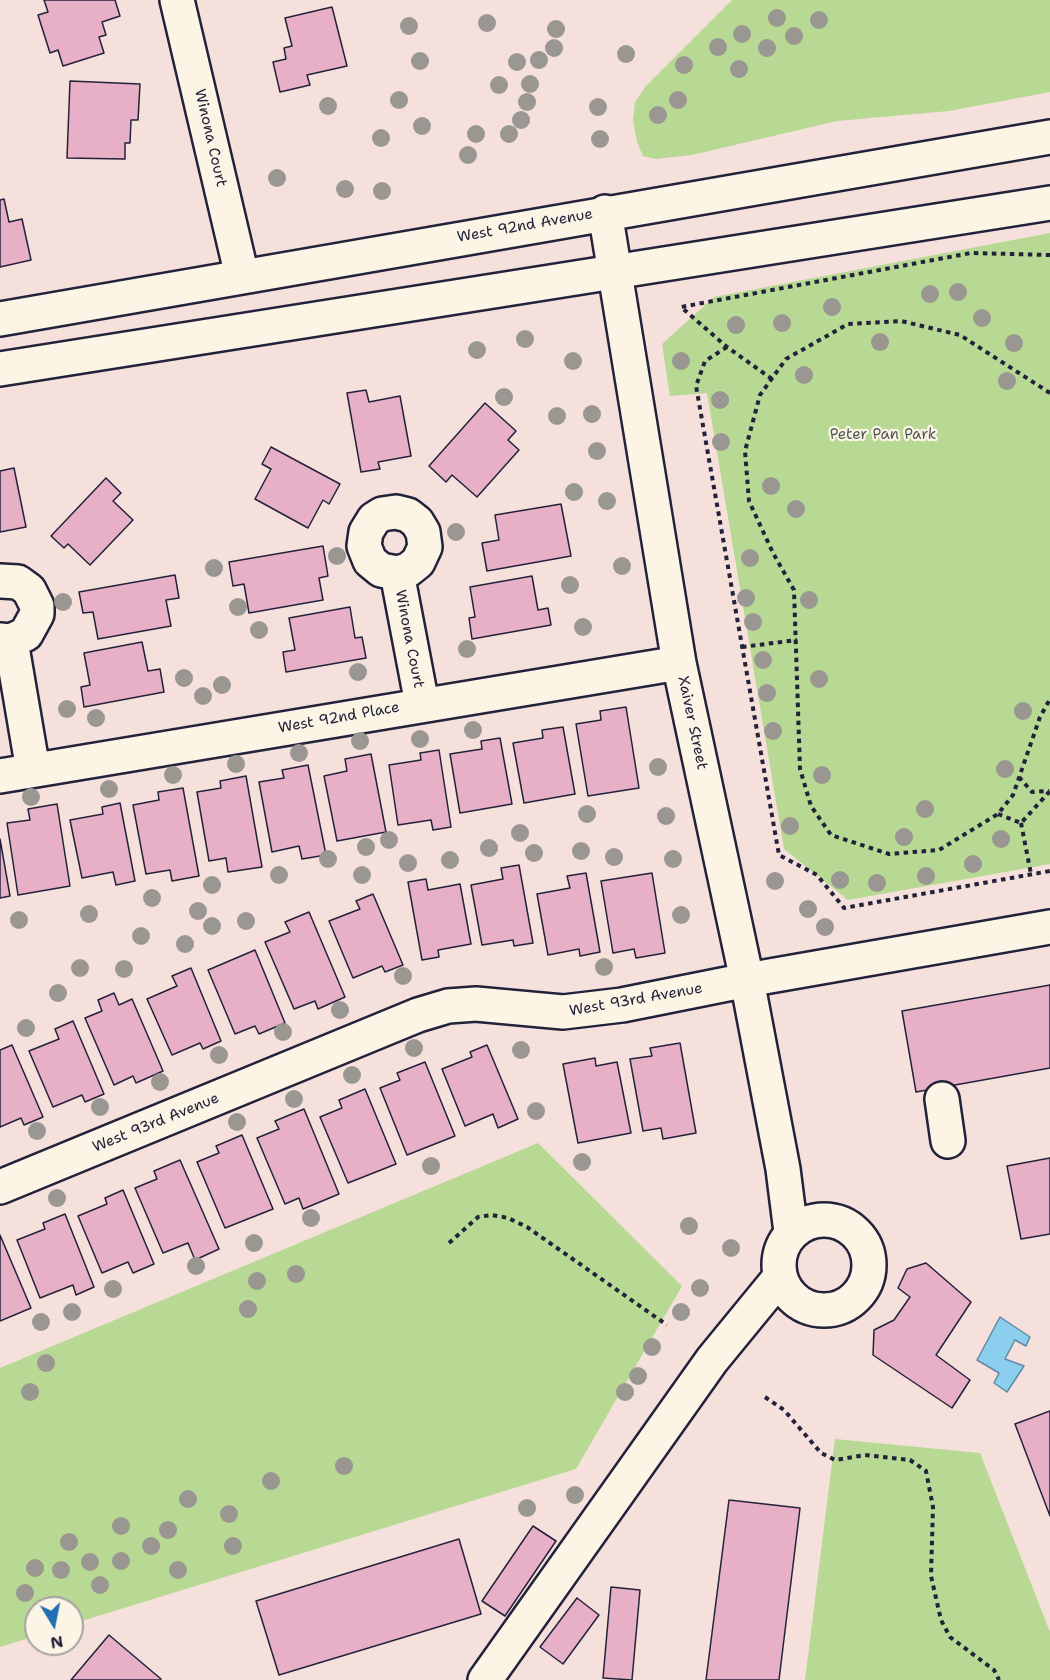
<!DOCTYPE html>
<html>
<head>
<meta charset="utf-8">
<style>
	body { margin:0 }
	#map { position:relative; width:1050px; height:1680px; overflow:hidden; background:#f6e0dc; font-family:"Shantell Sans",sans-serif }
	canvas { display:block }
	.north { position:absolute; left:24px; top:1596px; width:60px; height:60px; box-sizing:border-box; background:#fcf5e5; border:2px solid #a5a1a1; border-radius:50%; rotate:170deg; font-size:16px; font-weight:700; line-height:24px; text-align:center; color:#22223b }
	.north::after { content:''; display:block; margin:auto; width:21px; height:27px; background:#1f6fb2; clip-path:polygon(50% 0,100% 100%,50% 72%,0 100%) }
</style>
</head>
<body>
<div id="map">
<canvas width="1050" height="1680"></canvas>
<div class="north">N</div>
</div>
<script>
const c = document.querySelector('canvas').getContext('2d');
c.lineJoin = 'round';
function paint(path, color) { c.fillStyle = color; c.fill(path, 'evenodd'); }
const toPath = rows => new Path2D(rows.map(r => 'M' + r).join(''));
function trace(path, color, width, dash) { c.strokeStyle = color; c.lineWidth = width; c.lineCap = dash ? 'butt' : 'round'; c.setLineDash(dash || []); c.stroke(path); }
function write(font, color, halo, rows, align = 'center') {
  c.font = font + ' "Shantell Sans",sans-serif'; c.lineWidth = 4.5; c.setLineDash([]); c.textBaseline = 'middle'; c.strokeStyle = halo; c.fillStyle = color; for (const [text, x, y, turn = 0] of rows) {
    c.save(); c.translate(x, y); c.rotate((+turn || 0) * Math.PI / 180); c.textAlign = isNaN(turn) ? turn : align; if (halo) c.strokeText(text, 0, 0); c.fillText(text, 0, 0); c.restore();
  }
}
paint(toPath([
	[732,0,1050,0,1050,92,949,111,837,121,692,155,655,159,643,156,637,142,633,120,635,102,645,87],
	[1050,233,1050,864,848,900,784,849,707,393,670,396,662,344,714,297],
	[538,1143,682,1286,576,1469,72,1624,72,1608,36,1608,36,1636,0,1647,0,1368],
	[835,1439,980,1453,1050,1632,1050,1680,805,1680]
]), '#b7d993');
const water = toPath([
	[1000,1317,1030,1337,1026,1346,1015,1340,1005,1359,1024,1366,1007,1392,994,1383,999,1373,977,1360,1000,1317]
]);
paint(water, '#8bceed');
trace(water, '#6189a6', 1.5);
const building = toPath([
	[44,0,115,0,120,16,102,22,106,35,99,37,104,53,63,66,58,50,50,53,38,15,48,12,44,0],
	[332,7,347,66,307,75,310,85,280,92,273,62,286,59,284,48,292,46,285,18,332,7],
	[70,81,140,84,138,120,131,120,130,143,125,143,125,159,67,158,70,81],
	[4,199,9,222,22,219,31,260,0,267,0,200,4,199],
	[366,390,369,402,400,396,411,456,378,462,380,469,361,472,347,393,366,390],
	[485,403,516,431,508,440,519,450,477,497,452,475,446,482,429,466,485,403],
	[271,447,340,484,329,504,323,500,308,528,255,499,271,469,262,464,271,447],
	[14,468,26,527,0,532,0,471,14,468],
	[106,478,121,493,113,501,133,520,90,565,68,544,64,548,51,536,106,478],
	[561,504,571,556,487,571,482,543,499,540,495,515,561,504],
	[323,546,328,576,319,578,323,600,249,613,244,584,233,586,229,562,323,546],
	[175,575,179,598,166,600,171,626,98,639,93,612,83,613,79,592,175,575],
	[532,576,538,610,548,608,551,625,472,639,469,618,475,617,470,587,532,576],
	[350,607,355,638,362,637,366,658,286,672,283,652,295,650,289,618,350,607],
	[142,642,148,671,160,669,164,692,84,707,81,687,90,685,84,653,142,642],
	[626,707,639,788,588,796,576,724,601,720,600,711,626,707],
	[563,727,575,794,524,803,513,743,543,738,542,730,563,727],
	[500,738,512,804,460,813,450,754,482,749,481,741,500,738],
	[439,750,451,827,433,830,431,820,398,825,389,765,421,760,420,753,439,750],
	[371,754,386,832,337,841,324,776,347,771,345,759,371,754],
	[308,765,326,855,302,859,299,846,272,852,259,782,284,778,282,770,308,765],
	[246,776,262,867,228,872,226,858,209,861,197,792,221,788,220,781,246,776],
	[183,788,199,876,172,881,170,870,146,874,133,805,159,800,158,792,183,788],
	[120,803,135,881,116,885,113,872,82,878,70,820,103,814,102,807,120,803],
	[57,804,70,886,18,895,7,823,30,820,28,809,57,804],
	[0,839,10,896,0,898,0,839],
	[519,865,533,943,514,946,513,940,482,945,471,885,503,879,501,868,519,865],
	[586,873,600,952,580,956,579,949,548,955,537,894,570,888,567,876,586,873],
	[652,873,665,953,636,958,634,949,613,953,601,881,652,873],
	[426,879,428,890,460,884,471,944,438,950,439,957,422,960,408,882,426,879],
	[373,894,403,965,385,972,382,966,353,978,329,921,360,909,356,901,373,894],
	[309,912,345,997,318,1009,315,1001,294,1009,265,942,290,932,285,922,309,912],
	[255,950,285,1023,259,1034,255,1026,235,1034,208,970,255,950],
	[191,968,221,1041,203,1049,200,1043,172,1055,147,999,177,986,172,976,191,968],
	[1050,985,1050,1068,916,1092,902,1011,1050,985],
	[114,993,119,1005,132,999,163,1071,136,1083,133,1076,114,1085,85,1018,102,1011,98,1000,114,993],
	[73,1021,104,1094,85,1102,82,1095,53,1107,29,1051,59,1039,55,1029,73,1021],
	[680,1043,696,1133,663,1139,661,1128,643,1131,630,1059,652,1056,650,1048,680,1043],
	[12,1045,43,1117,24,1125,21,1118,0,1127,0,1050,12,1045],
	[487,1045,518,1119,498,1128,493,1114,465,1126,442,1069,472,1057,470,1052,487,1045],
	[595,1058,596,1066,617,1062,631,1133,578,1143,563,1064,595,1058],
	[425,1062,455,1136,407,1155,380,1088,400,1080,397,1073,425,1062],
	[365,1089,396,1164,348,1183,320,1117,342,1108,339,1100,365,1089],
	[304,1109,339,1194,303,1209,299,1198,285,1204,257,1138,279,1129,275,1121,304,1109],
	[242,1135,273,1209,225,1228,197,1162,219,1153,216,1146,242,1135],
	[1050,1158,1050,1234,1021,1239,1007,1166,1050,1158],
	[180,1160,219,1249,195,1260,188,1243,163,1253,135,1188,157,1179,154,1171,180,1160],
	[123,1190,154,1264,133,1273,128,1262,102,1273,78,1216,107,1204,105,1198,123,1190],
	[65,1214,94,1287,76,1295,73,1285,40,1298,17,1240,45,1229,43,1223,65,1214],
	[0,1235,31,1308,0,1321,0,1235],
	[926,1263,971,1302,936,1355,970,1380,952,1408,873,1355,874,1330,894,1320,910,1297,898,1288,907,1269,926,1263],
	[1050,1411,1050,1516,1015,1424,1050,1411],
	[729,1500,800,1508,779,1680,706,1680,729,1500],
	[533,1526,556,1541,505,1616,482,1601,533,1526],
	[459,1539,481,1614,279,1675,256,1601,459,1539],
	[611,1587,640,1590,632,1680,603,1678,611,1587],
	[577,1598,599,1615,563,1664,540,1647,577,1598],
	[109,1635,161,1679,160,1680,71,1680,109,1635]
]);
paint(building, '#e8b0c7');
trace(building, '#22223b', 1.5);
const minor = toPath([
	[177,0,242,276],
	[605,212,679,663,747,980,783,1169,791,1232],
	[397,573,408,570,418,562,425,547,423,532,417,522,408,515,396,512,382,514,374,519,366,532,364,546,370,561,381,570,397,573,422,704],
	[0,581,18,582,29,590,37,606,37,614,26,634,11,641,0,640],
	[11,641,33,770],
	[0,776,679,663],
	[942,1099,948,1141],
	[0,1187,418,1015,448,1006,476,1004,563,1012,622,1005,747,980,1050,927],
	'779 1265a45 45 0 1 1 90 0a45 45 0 1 1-90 0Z',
	[485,1680,712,1360,780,1277]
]);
const major = toPath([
	[0,319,1050,137],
	[0,369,1050,203]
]);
trace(minor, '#22223b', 38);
trace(major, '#22223b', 38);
trace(toPath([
	[727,347,705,361,696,386,779,855,817,875,844,908,1050,871],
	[772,379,727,347,681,307,971,253,1050,255],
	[1050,393,960,335,901,321,848,324,786,359,760,395,745,451,749,501,773,553,794,590,800,769,811,806,831,835,889,854,939,850,998,814,1013,795,1040,717,1050,699],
	[742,647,797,640],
	[1019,777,1032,792,1049,791],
	[998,814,1021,823,1050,791],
	[1021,823,1031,874],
	[449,1243,478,1217,492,1215,508,1218,527,1227,667,1325],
	[765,1397,784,1410,821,1453,835,1460,865,1455,910,1460,926,1471,933,1507,931,1576,941,1620,950,1637,994,1670,999,1680]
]), '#22223b', 4, [4.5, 4.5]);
trace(minor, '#fcf5e5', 33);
trace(major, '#fcf5e5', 33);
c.fillStyle = '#9a9692';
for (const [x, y] of [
	[777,18],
	[819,20],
	[487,23],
	[409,26],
	[556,29],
	[742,34],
	[794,36],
	[718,47],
	[554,48],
	[767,48],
	[626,54],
	[539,60],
	[420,61],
	[517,62],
	[684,65],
	[739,69],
	[530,84],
	[499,85],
	[399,100],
	[678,100],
	[527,102],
	[328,106],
	[598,107],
	[658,115],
	[521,120],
	[422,126],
	[476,134],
	[509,134],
	[381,138],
	[600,139],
	[468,155],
	[277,178],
	[345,189],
	[382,191],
	[958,292],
	[930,294],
	[832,307],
	[982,318],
	[782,323],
	[736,325],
	[525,339],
	[880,342],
	[1014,343],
	[477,350],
	[573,361],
	[681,361],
	[804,375],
	[1007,381],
	[504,397],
	[720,400],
	[592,414],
	[557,416],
	[721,442],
	[597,451],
	[771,486],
	[574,492],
	[607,501],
	[796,509],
	[456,532],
	[337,556],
	[750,558],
	[622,566],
	[214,568],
	[570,585],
	[746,598],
	[809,600],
	[63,602],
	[238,607],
	[753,622],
	[583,627],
	[259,630],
	[467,649],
	[763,660],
	[358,672],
	[184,678],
	[819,679],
	[222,685],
	[767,693],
	[203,696],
	[67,709],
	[1023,711],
	[96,718],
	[473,730],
	[773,731],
	[420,739],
	[360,741],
	[299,753],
	[236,764],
	[658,767],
	[1005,769],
	[173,775],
	[822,775],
	[109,789],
	[31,797],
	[925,809],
	[587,814],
	[666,816],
	[790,826],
	[520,833],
	[904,837],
	[1001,839],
	[389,840],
	[366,847],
	[489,848],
	[581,851],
	[534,853],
	[614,857],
	[328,859],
	[673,859],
	[450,860],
	[408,863],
	[973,864],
	[279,875],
	[362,875],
	[926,876],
	[840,880],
	[775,881],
	[877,883],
	[212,885],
	[152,898],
	[808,909],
	[198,911],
	[89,914],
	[681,915],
	[19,920],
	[246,921],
	[212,926],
	[825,927],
	[141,936],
	[185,944],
	[604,967],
	[80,968],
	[124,969],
	[403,976],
	[58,993],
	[340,1010],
	[26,1028],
	[283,1032],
	[414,1048],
	[521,1050],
	[219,1055],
	[352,1075],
	[160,1082],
	[294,1099],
	[100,1107],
	[536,1111],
	[237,1122],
	[37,1131],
	[582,1162],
	[431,1166],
	[57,1198],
	[311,1218],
	[689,1226],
	[254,1243],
	[731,1248],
	[196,1266],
	[296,1274],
	[257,1281],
	[700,1288],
	[113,1289],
	[248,1309],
	[72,1312],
	[681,1312],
	[41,1322],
	[652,1347],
	[46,1363],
	[638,1376],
	[30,1392],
	[625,1392],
	[344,1466],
	[271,1481],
	[575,1495],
	[188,1499],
	[527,1508],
	[229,1514],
	[121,1526],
	[168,1530],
	[69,1542],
	[151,1546],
	[233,1546],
	[121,1561],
	[90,1562],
	[35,1568],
	[61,1570],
	[178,1570],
	[100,1585],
	[25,1593]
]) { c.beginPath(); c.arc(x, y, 9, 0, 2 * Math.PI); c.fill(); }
write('15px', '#22223b', '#fcf5e5', [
	["Winona Court",210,138,77],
	["West 92nd Avenue",525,226,-10],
	["Winona Court",409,639,79],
	["West 92nd Place",339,718,-10],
	["Xaiver Street",692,723,78],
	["West 93rd Avenue",636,1000,-10],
	["West 93rd Avenue",156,1123,-22]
]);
write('15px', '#4f5955', '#fcf5e5', [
	["Peter Pan Park",883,435]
]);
</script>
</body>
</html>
